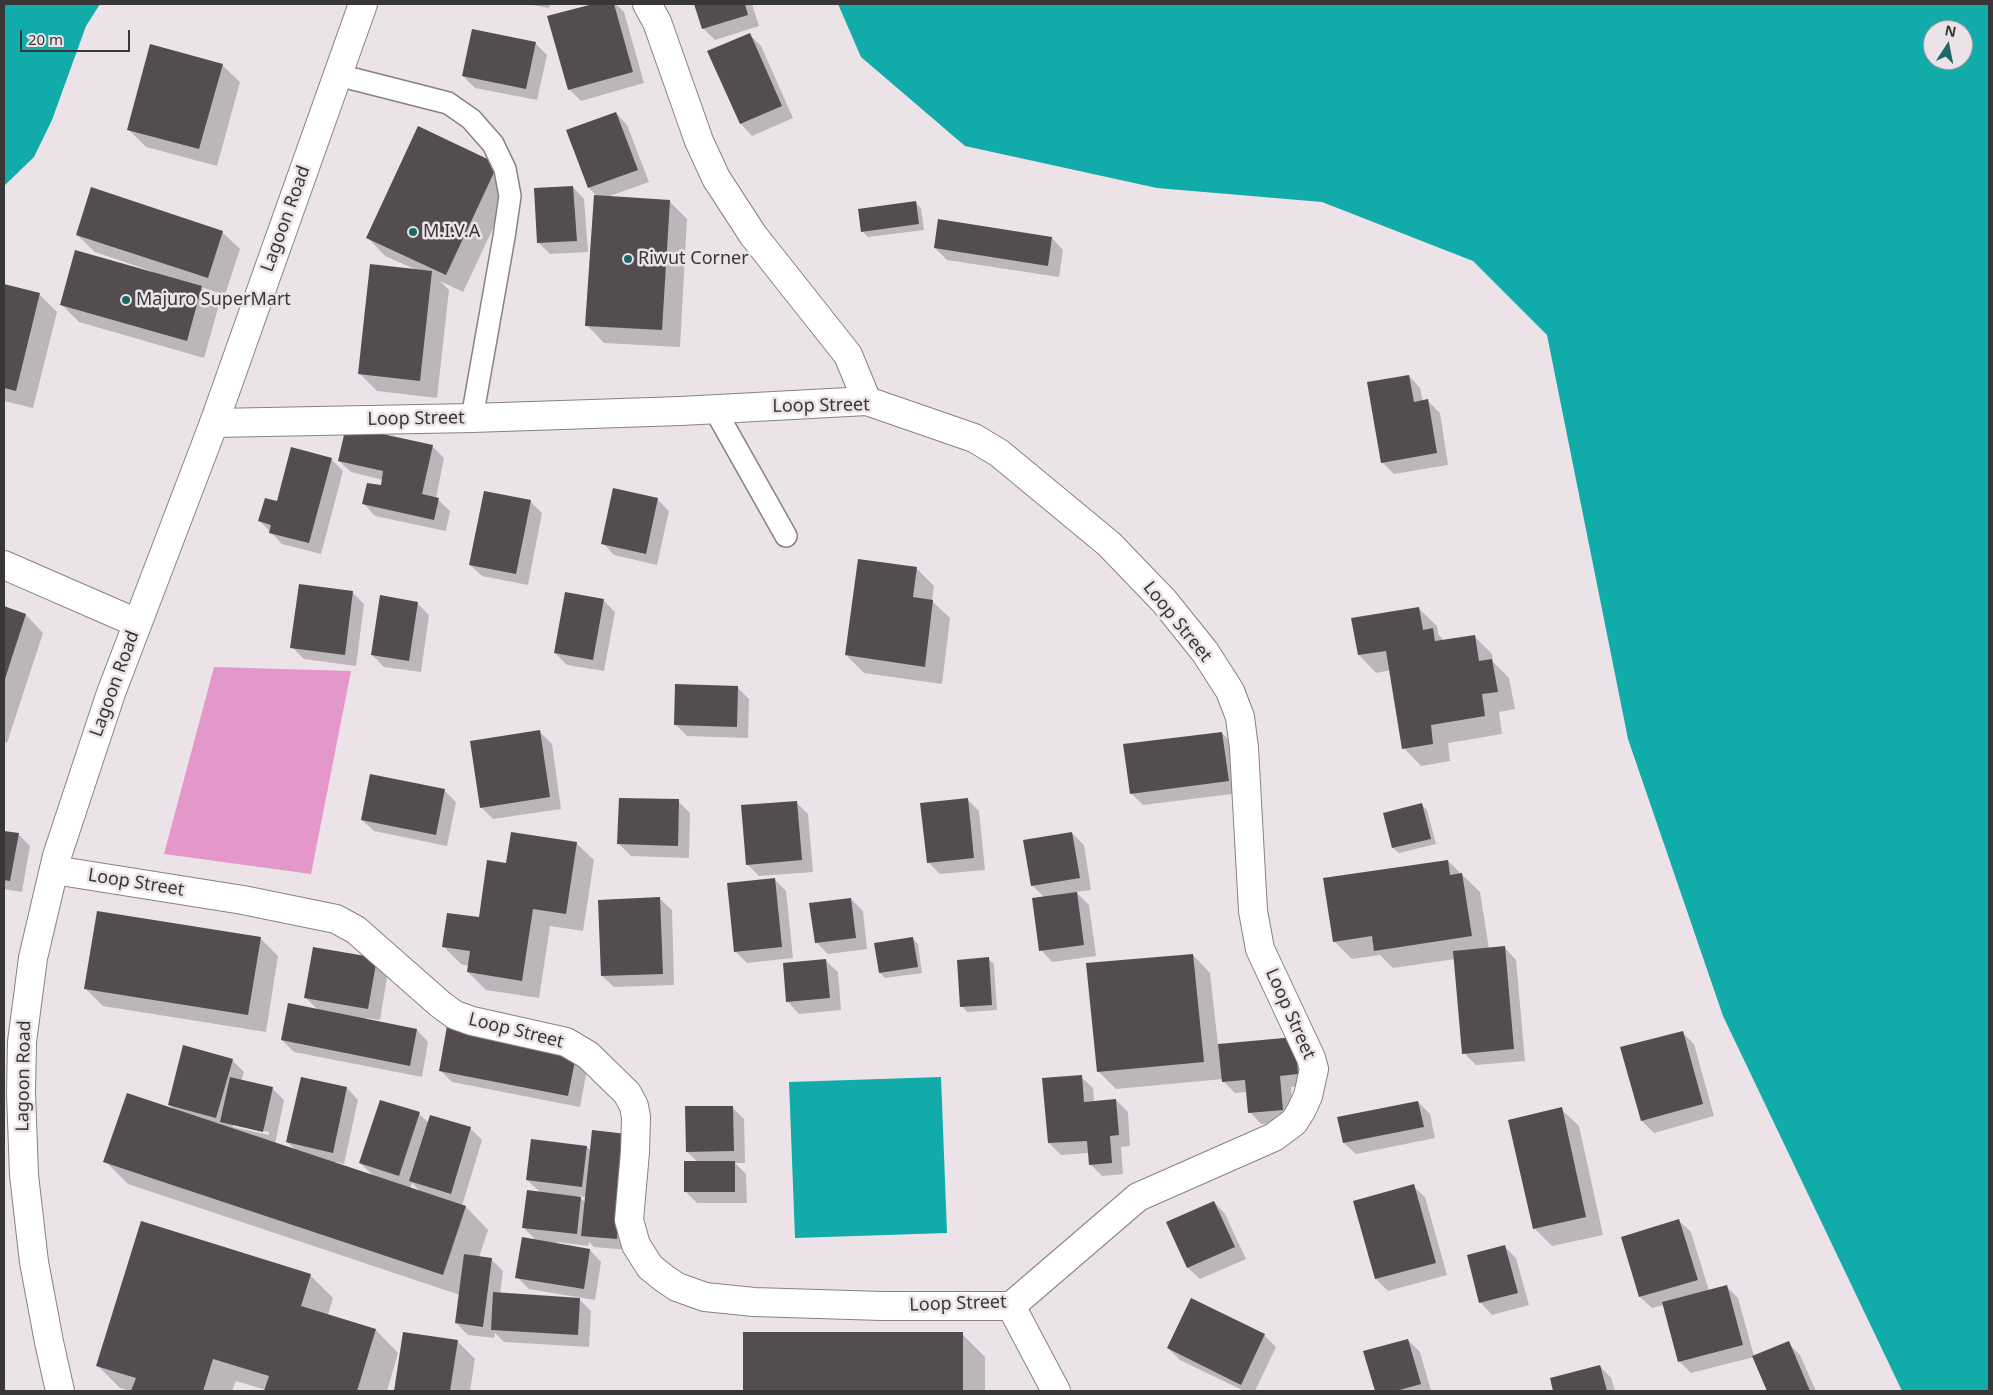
<!DOCTYPE html>
<html>
<head>
<meta charset="utf-8">
<style>
	body { margin:0 }
	#map { position:relative; width:1993px; height:1395px; overflow:hidden; background:#ece3e9; font-family:"Noto Sans",sans-serif }
	canvas { display:block }
	.frame { position:absolute; inset:0; border:5px solid #393638; pointer-events:none }
	.north { position:absolute; left:1923px; top:20px; width:50px; height:50px; box-sizing:border-box; background:#ece3e9; border:1px solid #a49ea2; border-radius:50%; rotate:11deg; font-size:14px; font-weight:700; line-height:20px; text-align:center; color:#393638 }
	.north::after { content:''; display:block; margin:auto; width:18px; height:22px; background:#1b6867; clip-path:polygon(50% 0,100% 100%,50% 72%,0 100%) }
	.scale { position:absolute; left:20px; top:30px; width:110px; height:22px; box-sizing:border-box; border:2px solid #393638; border-top:0; padding-left:6px; font-size:15px; line-height:18px; white-space:nowrap; color:#393638; -webkit-text-stroke:4px #ece3e9; paint-order:stroke }
</style>
</head>
<body>
<div id="map">
<canvas width="1993" height="1395"></canvas>
<div class="frame"></div>
<div class="north">N</div>
<div class="scale">20 m</div>
</div>
<script>
const c = document.querySelector('canvas').getContext('2d');
c.lineJoin = 'round';
function paint(path, color) { c.fillStyle = color; c.fill(path, 'evenodd'); }
const toPath = rows => new Path2D(rows.map(r => 'M' + r).join(''));
function trace(path, color, width, dash) { c.strokeStyle = color; c.lineWidth = width; c.lineCap = dash ? 'butt' : 'round'; c.setLineDash(dash || []); c.stroke(path); }
function write(font, color, halo, rows, align = 'center') {
  c.font = font + ' "Noto Sans",sans-serif'; c.lineWidth = 5; c.setLineDash([]); c.textBaseline = 'middle'; c.strokeStyle = halo; c.fillStyle = color; for (const [text, x, y, turn = 0] of rows) {
    c.save(); c.translate(x, y); c.rotate((+turn || 0) * Math.PI / 180); c.textAlign = isNaN(turn) ? turn : align; if (halo) c.strokeText(text, 0, 0); c.fillText(text, 0, 0); c.restore();
  }
}
paint(toPath([
	[214,667,351,671,311,874,164,854]
]), '#e498ca');
paint(toPath([
	[4,4,100,4,86,26,52,120,34,157,4,186],
	[838,4,1989,4,1989,1391,1902,1391,1723,1016,1628,739,1547,335,1473,261,1322,202,1157,188,965,146,861,57],
	[1933,30,1963,30,1963,60,1933,60],
	[941,1077,947,1233,795,1238,789,1082]
]), '#11aba9');
paint(toPath([
	[527,4,550,4,549,8],
	[598,4,616,4,624,12,644,83,581,101,569,89,548,17],
	[695,4,752,4,759,26,715,40,703,28],
	[750,35,761,46,793,118,752,136,741,124,709,52],
	[535,43,547,55,537,100,475,88,463,76],
	[222,65,240,82,217,166,146,147,128,129],
	[616,113,627,125,649,182,607,197,669,201,687,219,680,347,604,343,587,325,598,197,589,188,568,131],
	[498,165,515,182,463,292,440,281,449,290,437,398,377,391,359,373,417,270,385,256,368,238],
	[573,187,584,199,588,252,550,254,538,242],
	[915,202,921,208,924,230,868,237,863,232],
	[222,232,240,249,225,295,201,287,219,305,204,358,79,322,61,304,154,274,154,272,95,252,77,235],
	[1052,238,1063,250,1059,277,947,260,935,248],
	[4,285,39,294,57,312,33,408,4,401],
	[1409,376,1420,388,1423,402,1428,401,1440,413,1448,465,1394,474,1382,462],
	[432,446,444,458,436,498,450,511,446,531,375,516,364,504,382,487,383,480,351,472,339,461],
	[331,459,343,471,321,554,282,544,260,521,278,503],
	[657,499,669,511,657,565,614,555,603,543],
	[530,501,542,513,528,585,482,576,470,565],
	[916,568,934,586,932,601,950,618,942,684,864,673,846,655],
	[352,592,364,604,356,666,304,659,292,647],
	[603,600,615,612,604,671,567,665,555,653],
	[417,603,429,615,421,672,384,667,372,655],
	[4,608,26,615,43,633,7,743,4,742],
	[1419,609,1437,626,1438,634,1444,641,1474,636,1492,654,1493,662,1509,678,1515,709,1499,712,1502,734,1448,743,1450,761,1421,766,1404,748,1391,670,1376,673,1359,655],
	[737,687,749,699,748,738,687,736,675,724],
	[540,732,552,744,561,809,493,819,481,807],
	[1222,733,1234,745,1240,793,1143,805,1131,793],
	[444,790,456,802,447,846,374,831,362,820],
	[967,799,979,811,985,870,940,874,928,862],
	[678,801,690,813,689,858,631,856,619,844],
	[796,802,808,814,813,872,759,876,748,865],
	[1421,804,1427,810,1436,844,1399,853,1393,848],
	[4,832,18,834,30,846,22,892,4,889],
	[1072,833,1084,845,1091,890,1076,892,1089,905,1096,956,1052,962,1041,950,1044,897,1032,885],
	[576,843,594,860,583,931,550,926,539,998,486,990,468,972,469,966,461,964,444,947,480,918,507,864],
	[1448,861,1480,892,1489,949,1505,948,1516,960,1525,1061,1476,1065,1464,1053,1455,959,1393,968,1380,955,1352,959,1334,941],
	[774,879,786,891,793,958,747,963,735,951],
	[660,899,672,910,674,985,614,987,602,976],
	[851,899,863,911,867,949,828,954,816,942],
	[260,938,278,956,266,1032,103,1006,86,989],
	[912,938,918,944,922,973,885,978,880,973],
	[1193,955,1210,973,1218,1045,1294,1038,1309,1086,1291,1087,1294,1121,1261,1124,1250,1112,1248,1092,1235,1093,1223,1081,1223,1079,1116,1089,1098,1071],
	[376,959,388,971,380,1020,366,1018,365,1020,417,1030,428,1042,422,1077,294,1052,282,1040,319,1011,305,997],
	[988,959,994,964,997,1010,967,1012,962,1006],
	[826,961,838,972,841,1010,799,1014,788,1002],
	[448,1028,588,1064,580,1107,452,1082,440,1070],
	[1682,1032,1694,1044,1714,1116,1654,1133,1642,1121,1622,1048],
	[232,1060,244,1072,241,1081,272,1088,284,1100,275,1144,297,1151,287,1142,347,1088,358,1100,344,1164,336,1162,335,1164,375,1177,360,1163,419,1114,429,1123,470,1128,482,1140,462,1206,466,1207,488,1230,479,1257,491,1259,503,1271,500,1294,579,1299,591,1311,589,1347,504,1342,495,1333,494,1338,468,1335,456,1323,460,1295,128,1184,105,1161,175,1111,169,1104],
	[233,1124,269,1132,269,1135,233,1127],
	[412,1183,422,1193,410,1189],
	[1081,1077,1093,1088,1094,1102,1116,1100,1128,1112,1130,1146,1121,1147,1123,1174,1102,1176,1090,1164,1089,1153,1061,1155,1049,1143],
	[1418,1102,1430,1114,1435,1138,1356,1154,1344,1143],
	[732,1107,744,1119,745,1163,735,1163,746,1174,747,1203,697,1203,685,1191,698,1162,687,1152],
	[1561,1109,1579,1126,1603,1235,1552,1246,1534,1228],
	[587,1147,591,1151,628,1250,594,1247,589,1242,588,1246,557,1242,556,1244,590,1250,601,1262,595,1300,529,1289,517,1277,537,1241,524,1228,541,1193,527,1180],
	[578,1196,586,1197,586,1203],
	[1413,1186,1425,1197,1447,1275,1388,1291,1376,1279],
	[1214,1202,1225,1214,1246,1259,1200,1279,1188,1268,1168,1222],
	[1679,1221,1691,1232,1709,1291,1726,1286,1738,1298,1754,1356,1788,1343,1800,1355,1816,1391,1768,1391,1754,1357,1691,1373,1679,1361,1664,1305,1652,1308,1640,1297],
	[1504,1246,1516,1258,1529,1305,1492,1315,1481,1303,1468,1255],
	[310,1275,333,1298,328,1315,376,1330,398,1353,387,1391,265,1391,266,1390,236,1381,232,1391,130,1391,120,1388,97,1365],
	[1191,1300,1264,1335,1276,1347,1255,1391,1244,1391,1180,1360,1168,1348],
	[404,1333,457,1341,475,1359,470,1391,395,1391],
	[744,1333,962,1334,985,1357,985,1391,744,1391],
	[1408,1340,1420,1352,1431,1391,1376,1391,1364,1352],
	[1600,1366,1611,1378,1615,1391,1554,1391,1551,1379]
]), '#0003');
paint(toPath([
	[593,4,614,4,633,72,568,90,547,16],
	[694,4,745,4,748,15,702,29],
	[472,29,536,42,526,89,462,76],
	[750,33,782,106,740,124,707,51],
	[150,44,223,64,199,149,127,130],
	[616,112,638,170,588,188,566,130],
	[418,126,498,164,446,275,366,238],
	[573,186,577,241,537,243,534,188],
	[91,187,223,231,208,278,76,235],
	[594,195,670,200,662,330,585,326],
	[916,201,919,224,861,232,858,209],
	[938,219,1052,237,1048,266,934,248],
	[75,250,202,286,187,341,60,305],
	[370,264,432,271,420,381,358,374],
	[4,284,40,293,16,391,4,388],
	[1409,375,1414,402,1428,399,1437,453,1381,463,1367,382],
	[346,426,433,445,422,494,439,498,434,520,362,504,367,483,381,485,383,471,338,461],
	[291,447,332,458,309,543,269,533,271,525,258,521,265,498,277,501],
	[613,488,658,498,646,554,601,544],
	[484,491,531,500,516,574,469,565],
	[858,559,917,567,913,597,933,600,925,667,845,655],
	[299,584,353,591,345,655,290,648],
	[565,592,604,599,593,660,554,653],
	[380,595,418,602,409,661,371,655],
	[4,606,26,614,4,682],
	[1419,607,1423,630,1433,628,1435,641,1475,635,1479,661,1492,659,1498,692,1482,694,1485,716,1431,725,1433,744,1402,749,1386,651,1358,655,1351,618],
	[675,684,738,686,737,727,674,725],
	[540,730,550,797,480,808,470,741],
	[1222,732,1229,781,1130,794,1123,744],
	[370,774,445,789,436,835,361,820],
	[619,798,679,799,678,846,617,844],
	[968,798,974,858,927,863,920,803],
	[797,801,802,860,746,865,741,805],
	[1422,803,1431,839,1392,848,1383,813],
	[4,831,19,833,10,881,4,880],
	[511,832,577,842,566,914,533,909,522,981,467,972,470,951,442,947,447,913,479,917,487,860,506,863],
	[1072,832,1080,878,1031,886,1023,840],
	[1448,860,1450,875,1462,873,1472,936,1374,951,1372,936,1333,942,1323,878],
	[775,878,782,947,734,952,727,883],
	[1077,892,1084,945,1039,951,1032,898],
	[660,897,663,974,601,976,598,900],
	[851,898,856,938,815,943,809,903],
	[97,911,261,937,248,1015,84,989],
	[913,937,918,967,879,973,874,943],
	[1505,946,1514,1049,1462,1054,1453,951],
	[313,947,377,958,368,1009,304,998],
	[1193,954,1204,1062,1097,1072,1086,963],
	[989,957,992,1005,960,1007,957,960],
	[826,959,830,998,786,1002,783,963],
	[288,1003,417,1029,410,1066,281,1040],
	[447,1026,577,1051,568,1096,439,1071],
	[1683,1031,1703,1104,1641,1121,1620,1047],
	[1295,1037,1298,1074,1280,1076,1283,1110,1248,1113,1245,1080,1222,1082,1218,1044],
	[183,1045,233,1059,216,1118,168,1105],
	[1082,1075,1084,1102,1116,1099,1119,1135,1110,1136,1112,1163,1089,1165,1087,1141,1048,1143,1042,1078],
	[230,1077,273,1087,263,1132,220,1122],
	[301,1077,347,1087,333,1153,286,1142],
	[127,1093,466,1206,443,1275,103,1162],
	[380,1100,420,1112,399,1176,359,1163],
	[1418,1101,1424,1127,1343,1143,1337,1117],
	[685,1106,733,1106,734,1151,686,1152],
	[1562,1107,1586,1217,1533,1229,1508,1120],
	[430,1115,471,1127,451,1194,409,1181],
	[592,1130,627,1134,617,1239,581,1236],
	[531,1139,587,1146,582,1187,526,1180],
	[684,1161,735,1161,735,1192,684,1192],
	[1414,1184,1436,1263,1375,1279,1353,1201],
	[527,1190,581,1197,577,1234,522,1228],
	[1214,1201,1235,1247,1187,1268,1166,1222],
	[1679,1219,1698,1280,1639,1297,1621,1237],
	[141,1221,311,1274,301,1306,376,1329,357,1391,264,1391,269,1376,213,1359,203,1391,131,1391,136,1378,96,1366],
	[522,1237,590,1249,584,1289,515,1278],
	[1505,1245,1518,1293,1479,1303,1467,1255],
	[464,1254,492,1258,483,1327,455,1323],
	[1727,1285,1743,1345,1678,1362,1662,1302],
	[493,1292,580,1298,578,1335,491,1330],
	[1191,1298,1265,1334,1241,1385,1167,1348],
	[403,1332,458,1340,450,1391,394,1391],
	[743,1332,963,1332,963,1391,743,1391],
	[1408,1339,1421,1384,1396,1391,1375,1391,1363,1351],
	[1789,1341,1810,1391,1767,1391,1752,1356],
	[1600,1365,1607,1391,1553,1391,1550,1378]
]), '#534c50');
const service = toPath([
	[338,75,448,103,471,119,493,144,505,169,510,196,504,237,472,418],
	[715,410,786,536]
]);
const minor = toPath([
	[647,4,657,22,699,141,716,178,753,235,848,355,867,401],
	[4,565,137,623],
	[54,870,243,900,336,919,356,930,440,1004,455,1015,472,1021,566,1042,588,1055,627,1093,634,1106,636,1117,635,1152,629,1220,636,1245,650,1267,665,1279,677,1287,705,1297,754,1302,882,1306,1011,1306,1138,1197,1274,1137,1294,1122,1301,1111,1308,1096,1314,1069,1311,1058,1260,949,1253,911,1244,748,1240,717,1230,691,1205,652,1164,601,1109,544,999,453,974,438,867,401,681,411,472,418,214,423],
	[1011,1306,1056,1391]
]);
const primary = toPath([
	[60,1391,49,1342,34,1262,24,1175,21,1093,22,1042,33,958,57,856,111,693,214,423,363,4]
]);
trace(service, '#898086', 24);
trace(minor, '#898086', 30);
trace(primary, '#898086', 30);
trace(service, '#fff', 21);
trace(minor, '#fff', 28);
trace(primary, '#fff', 28);
for (const [x, y, r, color] of [
	[413,232,5,"#1b6867"],
	[628,259,5,"#1b6867"],
	[126,300,5,"#1b6867"]
]) { const dot = new Path2D(); dot.arc(x, y, r, 0, 2 * Math.PI); c.fillStyle = color; c.fill(dot); trace(dot, '#ece3e9', 2); }
write('18px', '#393638', '#ece3e9', [
	["Lagoon Road",286,219,-70],
	["Loop Street",821,406,-1],
	["Loop Street",416,419,-1],
	["Loop Street",1177,622,51],
	["Lagoon Road",115,684,-70],
	["Loop Street",136,883,9],
	["Loop Street",1290,1014,66],
	["Loop Street",516,1031,14],
	["Lagoon Road",24,1076,-89],
	["Loop Street",958,1304,-2]
]);
write('18px', '#393638', '#ece3e9', [
	["M.I.V.A",423,232],
	["Riwut Corner",638,259],
	["Majuro SuperMart",136,300]
], 'left');
</script>
</body>
</html>
